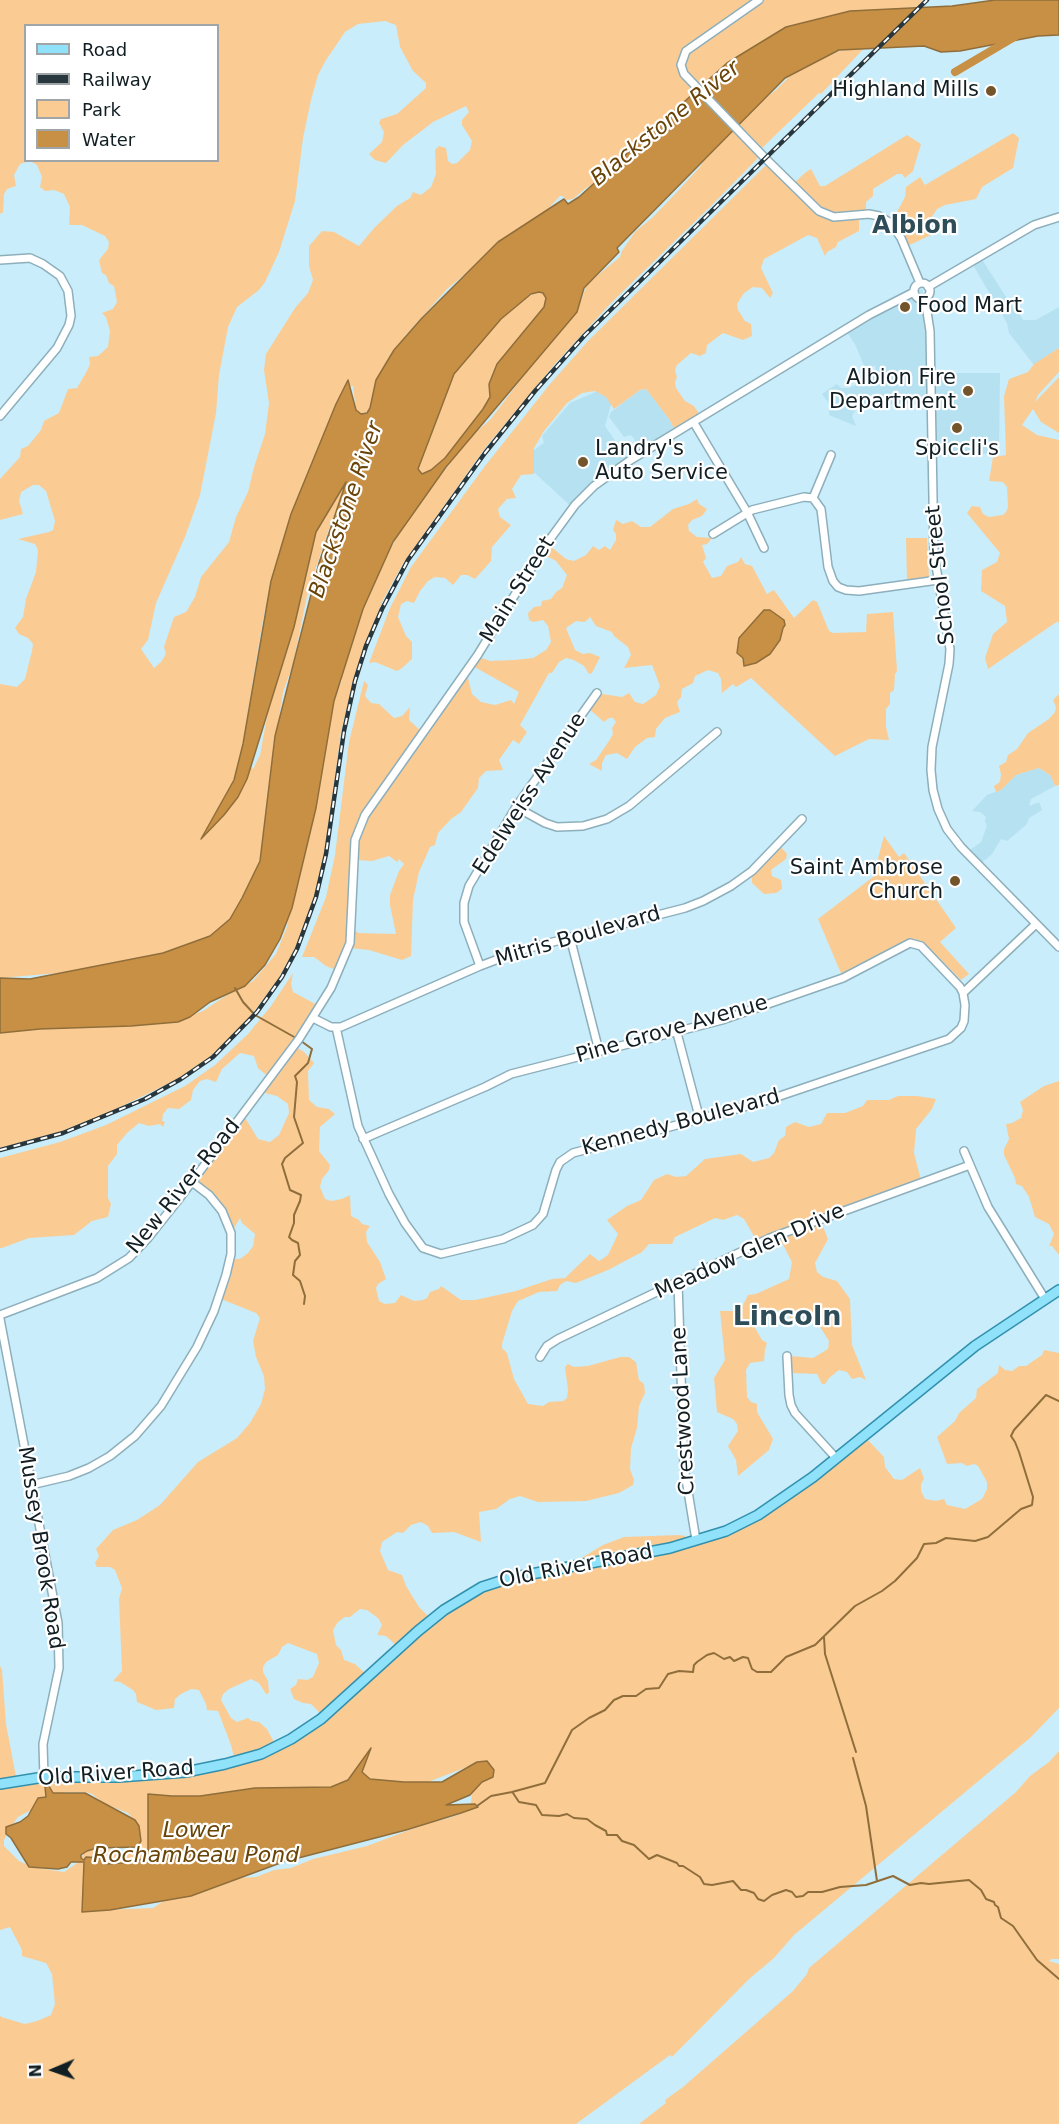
<!DOCTYPE html>
<html>
<head>
<meta charset="utf-8">
<style>
	body { margin:0 }
	#map { position:relative; width:1059px; height:2124px; overflow:hidden; background:#c9edfa; font-family:"DejaVu Sans",sans-serif }
	canvas { display:block }
	.legend { position:absolute; left:24px; top:24px; width:195px; height:138px; box-sizing:border-box; background:#fff; border:2px solid #a0a5a7; margin:0; padding:8px 10px; list-style:none; font-size:18px; color:#111e23 }
	.legend li { display:flex; align-items:center; gap:12px; height:30px }
	.legend b { width:30px; border:2px solid #a0a5a7 }
	.north { position:absolute; left:24px; top:2040px; width:60px; height:60px; -webkit-text-stroke:4px #fff; paint-order:stroke; rotate:268deg; font-size:16px; font-weight:700; line-height:24px; text-align:center; color:#111e23 }
	.north::after { content:''; display:block; margin:auto; width:21px; height:27px; background:#111e23; clip-path:polygon(50% 0,100% 100%,50% 72%,0 100%) }
</style>
</head>
<body>
<div id="map">
<canvas width="1059" height="2124"></canvas>
<ul class="legend">
<li><b style="height:8px;background:#8fe2fa"></b>Road</li>
<li><b style="height:8px;background:#27373d"></b>Railway</li>
<li><b style="height:16px;background:#facc94"></b>Park</li>
<li><b style="height:16px;background:#c79045"></b>Water</li>
</ul>
<div class="north">N</div>
</div>
<script>
const c = document.querySelector('canvas').getContext('2d');
c.lineJoin = 'round';
function paint(path, color) { c.fillStyle = color; c.fill(path, 'evenodd'); }
const toPath = rows => new Path2D(rows.map(r => 'M' + r).join(''));
function trace(path, color, width, dash) { c.strokeStyle = color; c.lineWidth = width; c.lineCap = dash ? 'butt' : 'round'; c.setLineDash(dash || []); c.stroke(path); }
function write(font, color, halo, rows, align = 'center') {
  c.font = font + ' "DejaVu Sans",sans-serif'; c.lineWidth = 4.5; c.setLineDash([]); c.textBaseline = 'middle'; c.strokeStyle = halo; c.fillStyle = color; for (const [text, x, y, turn = 0] of rows) {
    c.save(); c.translate(x, y); c.rotate((+turn || 0) * Math.PI / 180); c.textAlign = isNaN(turn) ? turn : align; if (halo) c.strokeText(text, 0, 0); c.fillText(text, 0, 0); c.restore();
  }
}
paint(toPath([
	[981,258,1015,311,1018,311,1023,320,1036,320,1059,307,1059,348,1038,363,1034,365,1009,333,1007,323,972,263],
	[922,289,929,309,932,373,1000,373,999,453,932,457,931,404,874,405,873,408,867,405,858,406,852,416,856,426,829,415,830,405,822,394,837,384,841,388,849,388,861,383,874,374,876,368,875,365,869,369,865,368,855,344,846,331,901,298],
	[646,389,669,419,677,434,641,452,633,437,630,435,624,437,609,417,611,412,640,390],
	[598,391,613,397,605,426,629,461,573,508,526,465,534,450,544,443,542,436,570,403],
	[1039,768,1050,775,1055,786,1031,799,1029,806,1039,802,1042,810,1029,818,1027,824,1007,841,1001,839,992,854,978,866,966,853,981,842,987,826,985,821,986,817,980,812,972,811,973,810,987,795,1001,790,1016,775]
]), '#b5e1f1');
paint(toPath([
	[0,0,923,0,917,7,866,12,790,28,740,55,604,178,586,188,573,199,566,200,563,196,560,196,530,228,476,265,447,289,406,335,393,358,371,409,361,415,356,411,353,386,349,386,265,610,262,625,242,748,243,761,253,769,260,755,272,690,312,538,342,485,345,484,345,495,332,520,308,591,293,664,283,692,270,776,259,876,244,916,217,938,105,969,0,978,0,684,17,687,25,679,32,651,33,644,28,638,19,634,15,628,23,617,26,599,36,572,38,550,35,544,18,539,49,532,53,530,55,521,46,491,39,485,33,485,21,492,19,501,23,514,0,520,0,479,20,457,21,449,28,446,41,430,44,421,59,413,68,389,77,388,87,371,90,364,89,357,98,356,108,347,110,331,106,317,102,313,113,309,117,302,114,286,109,283,106,275,102,273,99,260,108,249,109,242,105,236,82,225,69,225,70,207,64,194,54,190,45,191,40,187,42,177,37,165,30,161,20,164,14,175,16,186,7,189,4,194,3,212,0,214],
	[385,21,396,25,400,47,413,71,426,83,426,88,397,114,381,119,379,123,384,132,382,142,369,154,375,160,386,163,403,145,433,122,466,106,469,112,462,120,462,125,472,141,470,150,457,163,452,164,448,161,446,148,439,146,435,150,436,174,431,187,421,195,413,192,410,198,397,206,375,227,359,246,334,232,322,231,309,246,309,266,313,280,308,293,295,308,266,354,264,370,269,403,265,434,254,467,248,492,236,517,229,542,201,577,195,597,186,612,174,617,164,647,166,654,161,662,154,668,141,649,148,640,156,603,185,537,200,495,216,413,219,375,228,327,237,307,259,290,265,282,279,252,295,201,303,138,311,100,318,75,326,60,345,32,358,24],
	[26,26,218,26,218,160,26,160],
	[869,43,821,94,819,93,761,149,757,159,711,206,611,303,555,364,486,447,404,562,383,600,365,645,353,684,341,732,325,855,317,894,294,951,277,981,256,1009,238,1031,210,1057,178,1079,104,1115,63,1131,0,1148,0,1033,29,1029,177,1020,203,1011,224,997,253,981,276,954,287,927,290,900,331,701,342,681,342,672,373,579,414,508,449,465,449,459,415,484,414,471,451,376,492,327,524,299,543,289,549,293,544,306,524,335,501,360,490,397,471,432,477,431,490,420,582,299,587,284,620,257,622,251,635,232,653,217,677,192,699,168,707,156,757,104,775,91,790,76,810,64,851,46],
	[1013,133,1019,138,1013,168,982,187,976,199,945,205,937,209,931,218,931,235,905,247,891,223,905,197,906,187,920,177,925,185],
	[907,135,921,144,913,171,905,178,902,174,897,174,873,189,873,196,866,202,866,217,859,217,859,231,838,242,836,247,827,252,825,256,817,238,808,235,764,259,761,268,773,293,770,298,762,288,753,287,744,293,737,304,738,310,745,321,751,324,752,336,743,340,723,333,707,345,706,353,700,356,691,353,677,365,675,370,677,377,675,382,676,388,685,401,694,406,702,418,677,434,669,419,646,389,640,390,614,409,606,397,595,391,582,393,567,403,544,431,534,448,534,474,521,475,512,489,516,498,507,499,498,509,500,517,511,525,492,547,491,561,475,579,467,575,461,575,453,585,445,578,435,577,428,581,420,591,414,603,407,601,401,604,398,617,406,636,412,642,412,659,402,668,397,671,375,662,369,663,390,608,411,567,485,466,550,384,588,341,769,162,794,183,806,172,811,169,820,186,825,186],
	[1059,348,1059,372,1038,395,1035,402,1059,377,1059,433,1041,422,1033,409,1022,425,1037,435,1059,440,1059,624,1058,621,988,669,985,658,993,634,1007,622,1005,606,981,591,982,570,997,562,1000,553,967,513,972,506,980,507,983,514,989,517,1003,515,1006,512,1008,507,1007,487,1003,482,989,481,993,457,1006,455,1004,396,1009,379,1028,372,1034,364],
	[697,499,699,504,707,509,702,516,692,520,688,525,689,531,697,537,712,538,707,544,702,545,706,558,703,562,712,578,721,576,727,566,738,562,741,557,745,564,752,566,767,594,774,590,794,618,813,600,817,602,829,631,833,633,866,632,867,614,893,612,897,671,895,674,894,690,890,693,890,704,886,709,886,727,889,740,869,739,835,756,751,678,736,687,733,684,722,693,721,679,718,673,708,670,695,676,693,683,682,689,681,697,677,702,680,712,665,718,656,729,655,737,647,738,635,747,627,759,617,753,606,755,602,763,602,771,589,764,596,760,609,741,613,734,612,728,616,722,613,718,609,718,604,722,589,709,602,694,622,697,629,693,635,702,643,704,656,695,660,686,652,665,624,668,631,655,628,647,614,636,612,632,596,626,590,617,585,622,576,621,566,628,575,650,583,654,590,653,600,657,592,673,589,674,584,666,574,660,566,658,559,662,552,673,549,673,520,725,527,732,519,744,513,740,499,760,503,770,486,771,479,778,478,788,461,812,451,819,438,833,435,845,430,847,419,872,413,900,411,956,402,960,369,950,350,948,341,972,326,966,314,957,302,957,326,897,335,855,349,742,364,681,368,685,365,696,371,703,379,704,394,718,402,716,410,707,409,720,422,732,464,674,468,678,472,694,481,702,495,705,511,700,514,704,519,692,471,665,477,656,490,661,514,660,533,658,546,650,551,642,548,626,543,620,533,622,529,620,528,613,534,607,541,606,542,601,551,599,556,592,562,588,567,575,556,561,543,554,549,545,566,559,574,561,586,555,593,546,599,550,605,546,610,550,616,540,616,534,613,530,616,520,623,524,632,521,641,527,650,527,673,509,689,504],
	[783,628,780,640,756,663,749,665,742,661,743,658],
	[389,856,397,862,399,859,404,864,399,871,390,895,390,905,396,934,358,933,353,929,357,860,372,861],
	[906,538,927,538,929,577,907,580],
	[1059,694,1059,785,1055,786,1050,775,1039,768,1016,775,1001,790,996,792,994,786,1000,782,1001,774,999,766,1006,762,1008,755,1017,749,1028,733,1049,719,1055,712,1056,707,1053,700],
	[884,836,899,857,904,853,956,928,940,942,969,974,961,980,924,943,915,939,843,978,818,919,873,877],
	[780,846,787,854,786,859,771,870,772,876,781,880,782,889,776,893,764,894,752,883,752,871],
	[293,973,291,984,293,992,321,1007,296,1047,304,1052,314,1063,308,1071,309,1100,317,1107,329,1109,335,1114,320,1127,319,1151,330,1165,329,1170,322,1179,320,1187,325,1199,331,1201,342,1199,350,1195,351,1216,359,1220,362,1224,370,1226,366,1232,367,1242,380,1262,386,1279,378,1284,376,1288,379,1301,385,1304,395,1303,401,1295,414,1301,423,1300,427,1298,430,1292,439,1289,441,1286,461,1300,475,1300,516,1291,552,1279,565,1278,590,1254,599,1261,608,1255,618,1234,607,1220,627,1206,641,1200,654,1180,667,1174,676,1177,686,1176,705,1159,741,1154,753,1162,769,1158,774,1153,779,1140,785,1136,786,1127,795,1122,809,1127,821,1124,827,1113,845,1113,863,1106,867,1100,889,1100,898,1096,917,1096,936,1099,932,1109,916,1129,914,1153,922,1184,821,1222,828,1239,815,1263,817,1272,823,1277,837,1281,850,1299,852,1345,866,1380,860,1377,852,1379,847,1372,839,1370,829,1378,825,1384,822,1384,817,1374,791,1373,791,1356,813,1358,828,1349,829,1341,813,1316,803,1316,792,1323,789,1314,782,1310,767,1312,757,1316,754,1326,762,1340,767,1343,765,1350,764,1361,750,1363,746,1370,747,1397,751,1402,757,1404,757,1412,773,1439,769,1450,738,1476,736,1460,728,1446,738,1431,737,1424,733,1419,717,1412,714,1378,725,1360,720,1311,732,1311,743,1305,748,1295,756,1294,789,1279,792,1262,779,1237,758,1243,744,1219,737,1215,723,1220,715,1218,675,1237,672,1244,649,1244,642,1252,608,1270,576,1283,566,1281,560,1285,557,1291,539,1292,518,1301,512,1311,502,1344,502,1348,507,1353,514,1379,528,1404,543,1406,549,1402,563,1401,567,1398,568,1390,565,1367,568,1364,574,1367,588,1366,620,1357,629,1357,636,1362,639,1380,644,1384,645,1393,639,1406,637,1428,631,1448,630,1469,634,1480,633,1485,619,1493,586,1501,538,1502,520,1496,510,1499,496,1509,479,1512,481,1542,454,1532,432,1533,428,1526,421,1522,411,1525,403,1533,397,1532,382,1542,380,1551,388,1570,402,1575,406,1586,419,1607,431,1619,478,1590,575,1562,603,1545,624,1537,679,1535,685,1536,688,1543,732,1530,865,1437,884,1457,885,1467,894,1479,902,1480,920,1468,924,1479,921,1484,921,1491,925,1499,936,1501,944,1499,947,1505,965,1509,982,1499,987,1489,987,1482,978,1466,974,1464,967,1466,962,1463,947,1464,937,1437,955,1421,959,1413,976,1398,977,1389,998,1373,999,1365,1005,1370,1012,1371,1019,1366,1026,1366,1033,1361,1042,1355,1044,1350,1059,1353,1059,1708,1030,1738,794,1935,774,1958,749,1979,672,2057,670,2055,576,2124,0,2124,0,2015,1,2017,25,2024,37,2021,51,2015,55,2004,52,1974,46,1963,22,1956,22,1950,10,1927,0,1930,0,1666,2,1670,6,1724,17,1782,111,1778,235,1761,231,1745,218,1711,207,1710,206,1704,199,1690,191,1689,181,1694,175,1699,174,1708,156,1710,137,1702,136,1694,133,1690,120,1682,113,1681,122,1671,119,1599,122,1588,115,1570,110,1567,97,1567,95,1563,99,1556,96,1549,113,1530,137,1520,160,1505,198,1462,237,1438,250,1423,261,1404,265,1389,264,1376,256,1357,253,1341,260,1318,256,1313,221,1299,232,1259,240,1259,248,1253,253,1246,255,1234,242,1223,240,1218,231,1233,222,1211,192,1182,244,1116,258,1139,270,1142,279,1135,289,1113,288,1104,277,1096,261,1092,271,1079,258,1068,254,1056,240,1053,222,1069,216,1082,207,1079,200,1081,193,1090,191,1100,179,1109,168,1108,163,1114,162,1121,165,1122,163,1127,160,1124,149,1126,139,1123,127,1133,117,1145,117,1154,108,1166,108,1198,111,1204,108,1217,92,1221,74,1235,29,1238,2,1248,0,1248,0,1158,60,1142,106,1125,185,1086,215,1065,248,1034,271,1006],
	[360,1609,367,1610,378,1618,382,1625,377,1635,386,1636,398,1647,367,1675,355,1664,344,1660,341,1650,336,1645,333,1630,338,1622,345,1617,350,1617],
	[288,1643,317,1654,319,1663,313,1677,307,1680,298,1679,296,1685,290,1689,294,1699,303,1703,311,1704,322,1715,276,1746,267,1729,259,1722,252,1721,248,1718,237,1722,231,1718,221,1700,223,1694,229,1689,251,1679,259,1683,266,1694,269,1693,268,1681,263,1672,263,1667,266,1662,278,1655,282,1647],
	[467,1767,473,1787,471,1802,461,1814,446,1819,428,1823,367,1846,313,1859,291,1868,274,1870,256,1877,221,1879,180,1890,153,1908,104,1910,86,1904,98,1860,104,1861,107,1866,149,1864,300,1787,332,1789,357,1774,375,1786,428,1782],
	[65,1792,85,1792,92,1794,105,1804,128,1813,136,1822,138,1831,138,1847,136,1851,122,1852,105,1848,92,1849,84,1853,80,1861,64,1872,32,1867,19,1861,4,1846,4,1840,10,1828,18,1817],
	[1059,1081,1059,1255,1052,1246,1049,1246,1054,1234,1049,1224,1035,1217,1029,1197,1022,1186,1016,1184,1015,1178,1004,1155,1004,1149,1009,1139,1006,1124,1012,1123,1021,1118,1023,1110,1020,1102,1044,1086],
	[1059,1751,1059,1959,1052,1959,1049,1961,1059,1964,1059,2124,639,2124,666,2103,665,2100,683,2087,793,1991,807,1974,809,1968,1016,1792,1030,1776,1049,1762]
]), '#facc94');
const water = toPath([
	[995,0,1059,0,1059,35,1038,36,960,51,941,52,924,46,839,50,785,78,617,248,619,252,584,288,577,312,446,467,393,542,363,609,334,701,316,808,292,908,280,939,265,965,245,986,210,1002,190,1017,178,1022,131,1026,40,1029,0,1033,0,978,30,979,163,953,210,936,230,919,242,898,260,861,275,736,319,563,346,482,316,532,294,627,247,779,238,797,224,815,201,839,234,780,243,744,271,581,291,514,336,404,348,380,356,410,361,414,367,413,370,408,376,380,394,350,422,318,498,242,564,199,568,204,579,197,727,63,786,27,850,11,952,6,995,0],
	[539,292,543,293,546,298,544,307,497,364,489,384,490,397,483,409,445,458,431,470,422,474,418,469,454,374,501,319,531,294,539,292],
	[764,610,770,610,784,620,785,625,783,628,780,640,770,654,756,663,744,666,743,658,737,653,739,638,764,610],
	[371,1748,362,1772,370,1779,404,1782,442,1782,477,1762,487,1761,494,1770,493,1777,482,1782,470,1795,446,1805,475,1804,478,1807,461,1813,406,1830,283,1862,191,1896,110,1910,82,1912,84,1862,71,1862,67,1867,58,1869,29,1867,11,1838,6,1834,6,1827,20,1822,28,1816,38,1798,46,1797,45,1787,49,1786,53,1793,85,1793,135,1820,139,1826,141,1841,137,1847,97,1848,87,1851,81,1855,81,1858,84,1860,86,1857,103,1858,105,1864,122,1863,142,1859,148,1852,148,1794,172,1796,200,1796,255,1788,331,1787,348,1780,371,1748]
]);
paint(water, '#c79045');
trace(water, '#906e3b', 1.5);
trace(toPath([
	[235,988,243,1002,255,1015,296,1038],
	[301,1041,312,1049,308,1063,295,1076,297,1082,294,1117,303,1143,285,1158,282,1164,290,1190,301,1195,300,1201,294,1215,294,1223,289,1237,292,1240,298,1243,300,1255,295,1261,293,1275,300,1281,305,1296,304,1304],
	[824,1637,825,1654,856,1752],
	[853,1758,866,1806,877,1881],
	[513,1793,519,1802,536,1805,542,1815,559,1816,567,1814,574,1818,587,1819,595,1825,606,1831,607,1835,617,1835,622,1841,634,1845,649,1859,657,1855,677,1863,679,1866,683,1866,700,1877,704,1884,712,1885,733,1881,741,1890,746,1890,754,1893,758,1899,764,1901,772,1895,786,1890,792,1892,796,1897,803,1896,808,1892,822,1892,840,1887,866,1885,893,1876,910,1885,921,1883,929,1884,969,1880,981,1890,986,1899,994,1902,995,1905,998,1907,1001,1918,1013,1926,1037,1960,1059,1979],
	[477,1806,491,1796,512,1792,545,1783,572,1730,589,1718,605,1710,614,1700,623,1696,636,1696,646,1689,659,1688,668,1674,679,1671,693,1672,694,1665,697,1662,707,1655,714,1653,724,1659,730,1657,734,1661,743,1657,748,1658,752,1669,757,1672,771,1672,786,1657,815,1645,855,1606,882,1591,895,1581,917,1558,924,1544,936,1543,946,1538,975,1541,988,1537,1021,1509,1032,1505,1033,1497,1019,1452,1015,1442,1011,1436,1014,1430,1046,1395,1059,1401]
]), '#906e3b', 2);
trace(toPath([
	[955,72,1016,36]
]), '#c79045', 8);
const minor = toPath([
	[759,0,686,51,681,65,684,74,765,158,819,211,834,217,869,214,879,216,891,223,901,238,920,283],
	[0,260,30,258,43,264,60,276,68,291,71,316,69,325,57,348,0,416],
	'914 291a8 8 0 1 1 16 0a8 8 0 1 1-16 0Z',
	[928,287,1034,225,1059,217],
	[925,299,930,331,934,554,950,649,949,664,932,747,931,770,933,790,938,809,947,829,961,847,1059,947],
	[694,423,747,512,764,548],
	[813,498,821,509,828,567,833,581,838,587,846,590,859,591,938,580],
	[813,498,831,455],
	[713,534,752,510,804,497,813,498],
	[516,807,545,823,557,827,583,826,607,819,629,806,717,732],
	[570,937,599,1051],
	[480,966,464,922,464,903,469,886,516,807,597,693],
	[313,1018,331,1027,341,1027,480,966,522,950,685,908,703,901,731,886,752,871,802,819],
	[336,1027,358,1126,389,1194,405,1223,423,1248,441,1254,503,1239,533,1225,543,1214,556,1170,560,1162,573,1153,762,1102,949,1039,961,1028,964,1021,965,1005,963,993,1036,924],
	[677,1033,700,1120],
	[363,1139,485,1087,511,1074,722,1020,843,978,910,943,921,946,960,987,963,993],
	[964,1151,988,1207,1045,1299],
	[678,1282,684,1467,696,1540],
	[0,1315,97,1278,129,1258,148,1238,179,1199,299,1039,331,988,350,943,355,840,365,815,477,656,545,546,575,505,594,486,629,461,869,315,914,292],
	[0,1319,58,1623,59,1668,43,1744,44,1777],
	[787,1356,789,1395,791,1405,795,1413,836,1458],
	[540,1357,547,1346,558,1339,770,1238,970,1165],
	[31,1485,69,1476,89,1468,110,1456,135,1436,161,1406,197,1347,214,1311,226,1275,231,1254,231,1233,222,1211,209,1195,192,1182]
]);
const major = toPath([
	[0,1784,44,1777,119,1777,186,1772,225,1764,261,1754,291,1739,321,1719,418,1631,444,1610,482,1587,510,1578,670,1548,726,1531,758,1515,813,1477,975,1346,1059,1290]
]);
trace(minor, '#8dafbc', 10);
trace(major, '#3390ad', 12);
trace(minor, '#fff', 7);
trace(major, '#8fe2fa', 9);
const rail = toPath([
	[0,1150,63,1133,145,1099,181,1079,213,1057,257,1012,282,977,297,949,316,897,326,854,344,731,355,681,366,646,382,609,408,560,485,453,535,391,585,335,927,0]
]);
trace(rail, '#27373d', 4.5);
trace(rail, '#fff', 2, [7]);
for (const [x, y, r, color] of [
	[991,91,6,"#74542a"],
	[905,307,6,"#74542a"],
	[968,391,6,"#74542a"],
	[957,428,6,"#74542a"],
	[583,462,6,"#74542a"],
	[955,881,6,"#74542a"]
]) { const dot = new Path2D(); dot.arc(x, y, r, 0, 2 * Math.PI); c.fillStyle = color; c.fill(dot); trace(dot, '#fff', 2); }
write('21px', '#111e23', '#fff', [
	["Highland Mills",979,91],
	["Food Mart",917,307,"left"],
	["Albion Fire",956,379],
	["Department",956,403],
	["Landry's",595,450,"left"],
	["Auto Service",595,474,"left"],
	["Spiccli's",957,450,"center"],
	["Saint Ambrose",943,869],
	["Church",943,893]
], 'right');
write('21px', '#111e23', '#fff', [
	["School Street",941,575,-96],
	["Main Street",518,590,-58],
	["Edelweiss Avenue",530,794,-57],
	["Mitris Boulevard",578,937,-16],
	["Pine Grove Avenue",672,1030,-16],
	["Kennedy Boulevard",681,1123,-15],
	["New River Road",184,1187,-51],
	["Meadow Glen Drive",750,1252,-24],
	["Crestwood Lane",684,1411,-93],
	["Mussey Brook Road",40,1548,81],
	["Old River Road",576,1567,-11],
	["Old River Road",116,1774,-4]
]);
write('italic 22px', '#694408', '#fff', [
	["Blackstone River",666,124,-39],
	["Blackstone River",347,510,-71],
	["Lower",196,1831],
	["Rochambeau Pond",196,1856]
]);
write('bold 24px', '#2e4d58', '#fff', [
	["Albion",915,227]
]);
write('bold 27px', '#2e4d58', '#fff', [
	["Lincoln",787,1318]
]);
</script>
</body>
</html>
